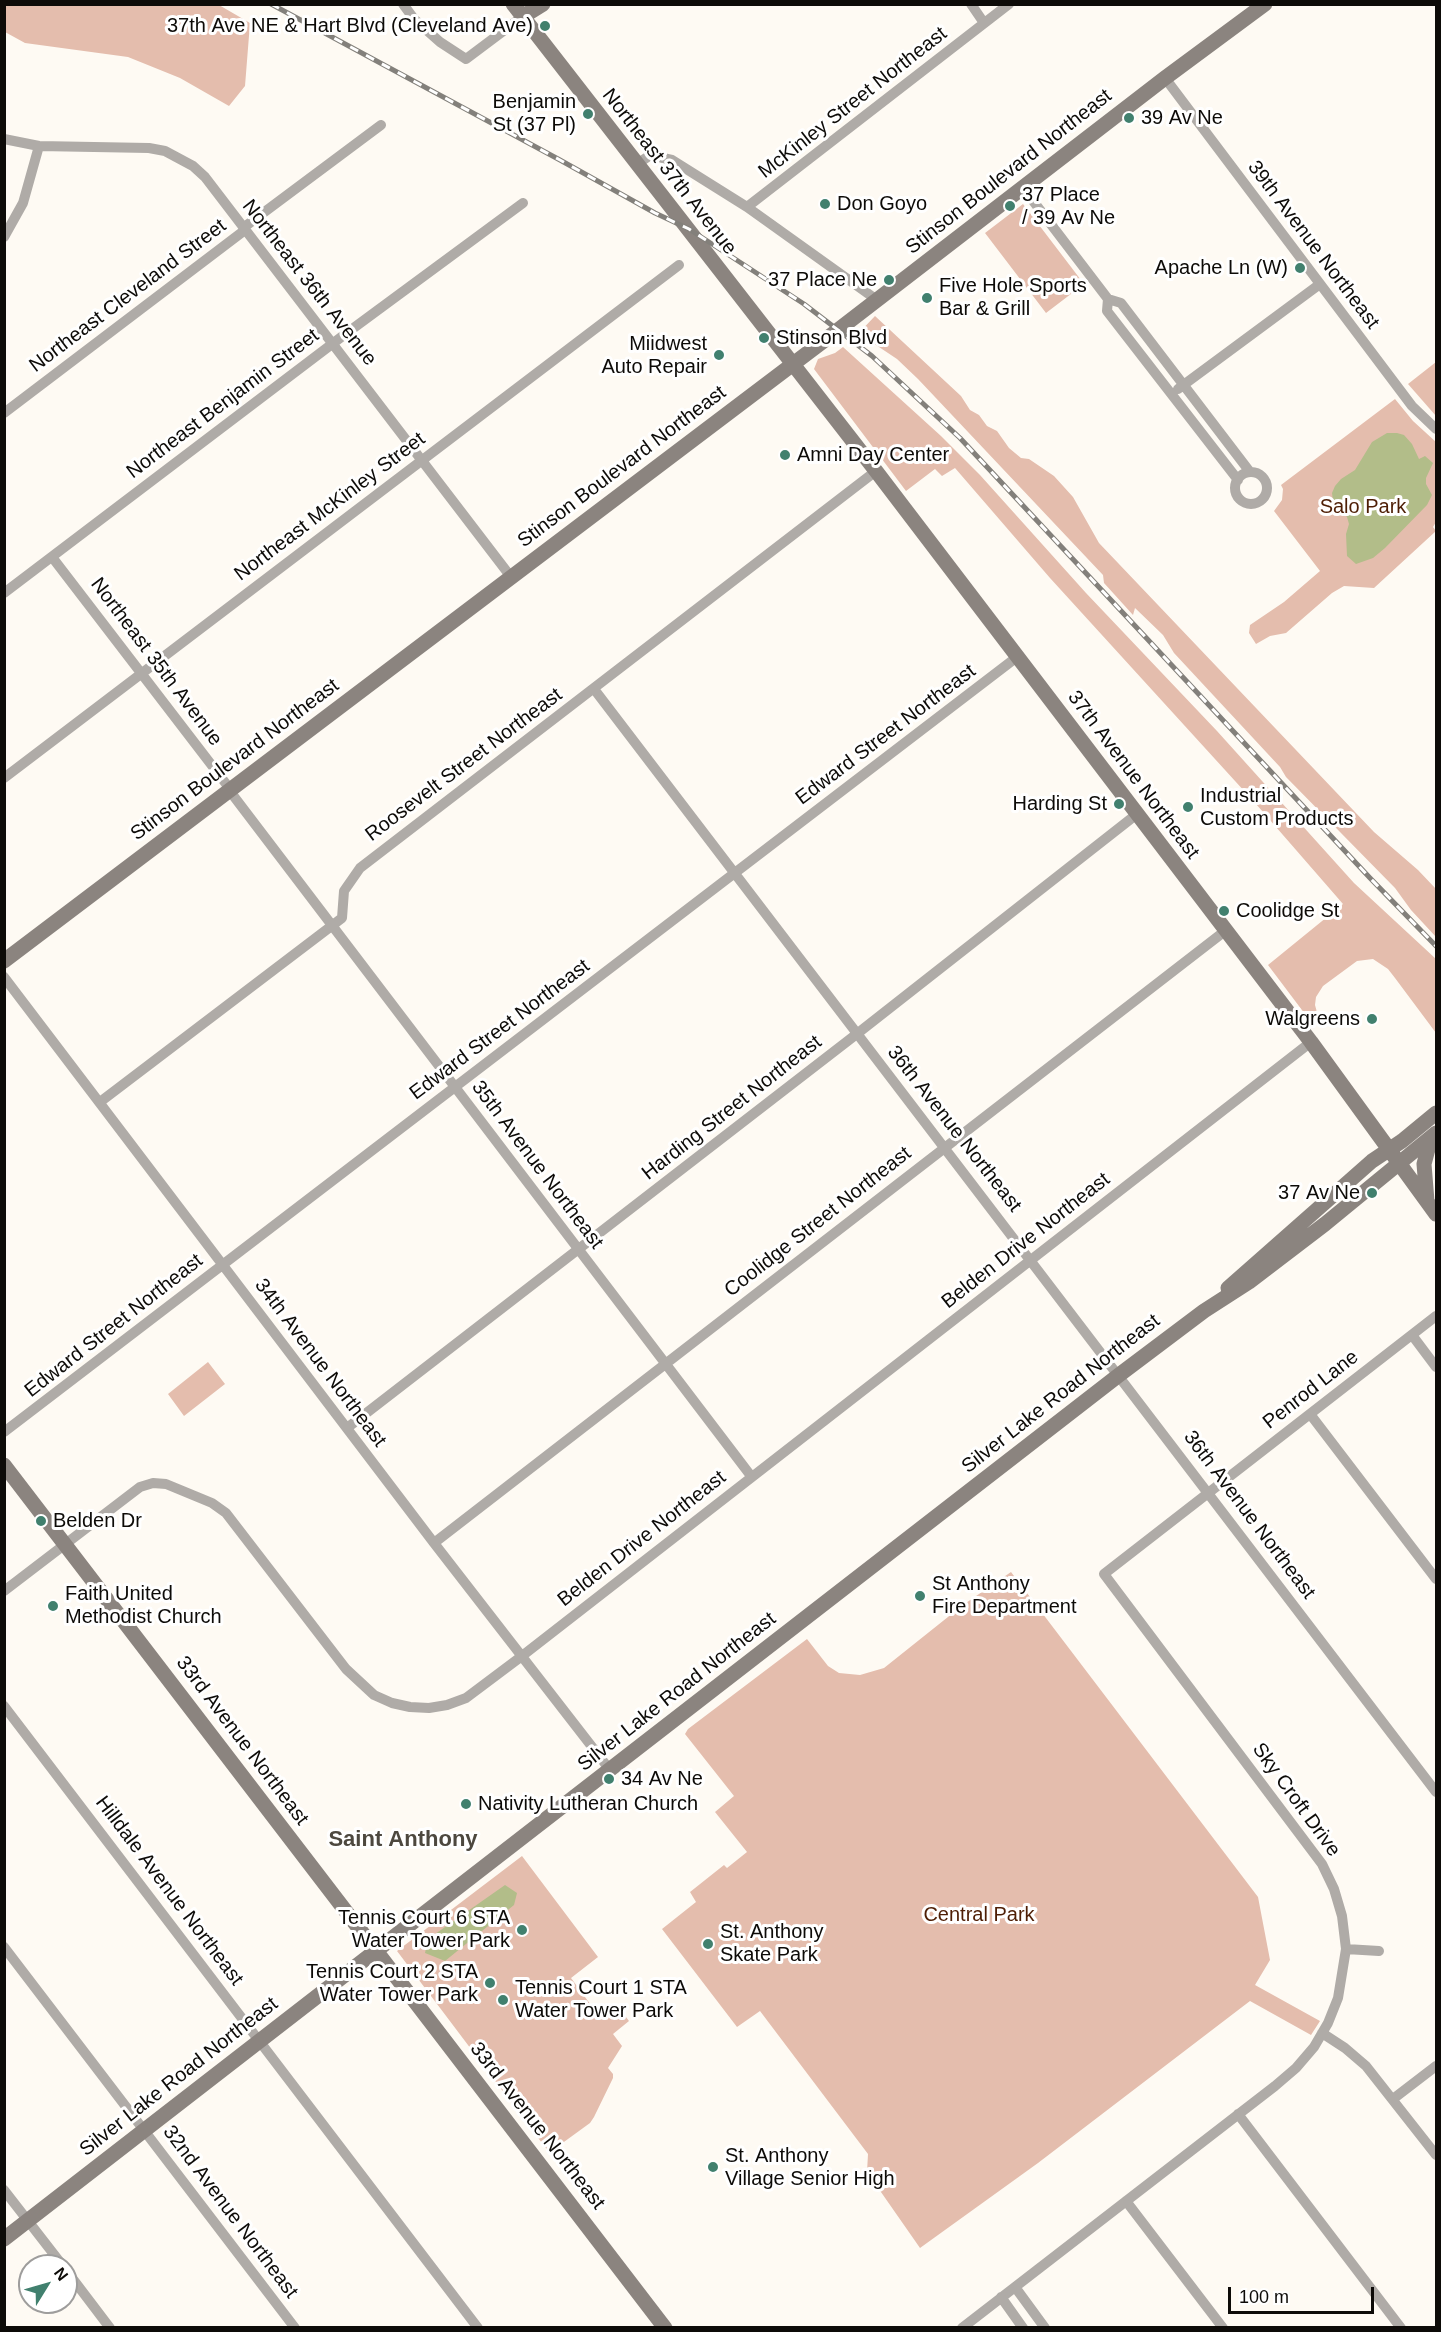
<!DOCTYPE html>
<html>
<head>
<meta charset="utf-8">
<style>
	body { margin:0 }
	#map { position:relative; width:1441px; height:2332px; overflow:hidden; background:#fefaf3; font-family:Helvetica,sans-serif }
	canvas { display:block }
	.frame { position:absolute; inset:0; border:6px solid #0d0b08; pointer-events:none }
	.north { position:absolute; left:18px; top:2254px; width:60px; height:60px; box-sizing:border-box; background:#fff; border:2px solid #9e9d9c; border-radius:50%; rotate:53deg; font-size:16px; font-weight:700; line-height:24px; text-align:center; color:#0d0b08 }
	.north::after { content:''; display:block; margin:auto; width:21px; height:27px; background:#41806e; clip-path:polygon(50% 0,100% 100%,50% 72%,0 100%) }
	.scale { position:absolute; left:1228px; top:2287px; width:146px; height:27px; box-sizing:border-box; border:3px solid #0d0b08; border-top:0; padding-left:8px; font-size:18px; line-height:21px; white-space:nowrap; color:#0d0b08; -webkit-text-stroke:4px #fff; paint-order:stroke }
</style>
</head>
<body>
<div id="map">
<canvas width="1441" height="2332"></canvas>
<div class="frame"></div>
<div class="north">N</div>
<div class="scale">100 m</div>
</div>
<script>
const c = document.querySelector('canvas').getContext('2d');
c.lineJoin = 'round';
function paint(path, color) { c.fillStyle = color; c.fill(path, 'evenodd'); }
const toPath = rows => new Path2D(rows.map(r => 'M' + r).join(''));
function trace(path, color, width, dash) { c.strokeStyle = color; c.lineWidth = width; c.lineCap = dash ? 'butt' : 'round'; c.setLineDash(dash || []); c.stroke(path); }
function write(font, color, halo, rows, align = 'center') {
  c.font = font + ' Helvetica,sans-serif'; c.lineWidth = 6; c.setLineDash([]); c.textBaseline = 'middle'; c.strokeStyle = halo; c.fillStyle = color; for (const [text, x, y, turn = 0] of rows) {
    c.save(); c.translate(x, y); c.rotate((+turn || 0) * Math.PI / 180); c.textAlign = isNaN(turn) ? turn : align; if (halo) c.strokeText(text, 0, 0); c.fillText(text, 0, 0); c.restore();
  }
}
paint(toPath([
	[4,5,219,5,250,23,245,86,229,106,180,78,128,57,25,43,5,32],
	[1023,204,1084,284,1046,313,985,233],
	[875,316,961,396,970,410,979,415,987,426,997,431,1009,448,1021,458,1029,459,1054,476,1073,497,1099,543,1374,832,1418,870,1436,889,1436,937,1411,910,1395,888,1286,777,1280,767,1174,653,1163,635,1135,608,1133,615,1104,583,1103,575,918,379,897,359,876,345,866,338,855,337],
	[843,347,941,436,980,475,1086,593,1217,731,1354,883,1436,959,1436,1033,1395,978,1388,969,1373,959,1357,961,1323,986,1316,997,1315,1005,1318,1016,1314,1026,1268,965,1343,904,1256,804,1050,578,955,468,942,476,935,469,906,491,814,369,818,359,835,353],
	[1436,362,1436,416,1408,384],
	[1395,399,1413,421,1436,442,1436,522,1433,527,1436,531,1374,588,1344,586,1332,593,1286,633,1270,636,1256,644,1249,633,1250,625,1284,602,1320,571,1274,511,1282,500,1283,489,1281,485],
	[208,1362,225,1384,184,1416,168,1394],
	[1011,1572,1258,1897,1270,1960,1255,1985,1320,2021,1311,2035,1250,2001,1038,2163,920,2248,867,2172,868,2154,760,2011,737,2027,662,1929,696,1902,690,1892,724,1865,727,1868,747,1852,715,1812,734,1796,685,1734,688,1729,807,1639,828,1666,839,1673,860,1675,884,1668,963,1605],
	[522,1856,598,1957,571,1978,599,2016,616,2004,629,2021,613,2034,622,2046,608,2068,613,2074,613,2078,594,2117,590,2123,557,2147,548,2151,397,1951]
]), '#e4bdad');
paint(toPath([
	[1387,433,1397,433,1404,435,1412,444,1419,459,1425,456,1433,463,1426,478,1426,484,1432,495,1427,505,1385,548,1373,558,1356,564,1347,556,1346,534,1349,524,1347,517,1333,501,1332,493,1335,486,1341,479,1355,470,1372,442],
	[505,1885,517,1893,514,1905,445,1961,425,1953,428,1939]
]), '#b2bd89');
trace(toPath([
	[403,4,414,19,440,42,466,59,522,17],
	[971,4,984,23],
	[1165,78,1412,406,1436,429],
	[4,139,39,146,149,148,165,151,193,166,205,177,511,577],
	[637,164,652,154,654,156,672,160,747,207,877,300],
	[1024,189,1108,299,1121,303,1250,472],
	[747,207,1009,4],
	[243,228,381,125],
	[4,237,23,203,39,146],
	[1108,299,1107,311,1238,480],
	[1178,389,1320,284],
	[4,413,245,230],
	'1235 488a16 16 0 1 1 32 0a16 16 0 1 1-32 0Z',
	[52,557,230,789],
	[4,593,340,338,523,203],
	[594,689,1436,1792],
	[4,778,679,265],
	[229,790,751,1476],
	[4,977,434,1543,610,1770],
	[100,1102,342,918,344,891,360,868,876,471],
	[1412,1335,1436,1367],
	[1310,1414,1436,1579],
	[347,1428,858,1033,1137,814],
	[4,1432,1017,657],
	[434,1543,1225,931],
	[4,1591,140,1487,153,1483,166,1484,212,1503,226,1513,346,1669,374,1695,392,1703,410,1707,429,1708,447,1705,466,1698,522,1656,1311,1042],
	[4,1706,478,2328],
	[4,1947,295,2328],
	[1346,1949,1379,1951],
	[1322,2033,1345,2048,1366,2066,1436,2155],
	[1393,2099,1436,2066],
	[1238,2114,1401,2328],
	[4,2190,63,2266],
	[1126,2201,1223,2328],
	[66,2270,110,2328],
	[1015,2287,1045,2328],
	[1001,2297,1023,2328],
	[962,2328,1275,2086,1296,2068,1314,2047,1328,2023,1338,1998,1346,1949,1342,1916,1334,1889,1322,1864,1104,1574,1436,1316]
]), '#afaba7', 10);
trace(toPath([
	[513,4,876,471,1311,1042,1436,1214],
	[522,17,543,4],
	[4,961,838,330,1165,78,1265,4],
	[1427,1201,1424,1164,1428,1149,1436,1139],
	[1228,1288,1372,1161,1402,1141,1436,1113],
	[4,1465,665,2328],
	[4,2239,1119,1375,1204,1311,1249,1282,1325,1224,1436,1133]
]), '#8b847f', 15);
const rail = toPath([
	[271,4,560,160,655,213,689,229,804,304,872,356,960,438,1370,878,1436,946]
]);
trace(rail, '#83807b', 5);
trace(rail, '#fff', 3, [9]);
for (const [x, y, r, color] of [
	[545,26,6,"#41806e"],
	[588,114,6,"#41806e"],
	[1129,118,6,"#41806e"],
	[825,204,6,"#41806e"],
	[1010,206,6,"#41806e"],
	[1300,268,6,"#41806e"],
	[889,280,6,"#41806e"],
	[927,298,6,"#41806e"],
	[764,338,6,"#41806e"],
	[719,355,6,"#41806e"],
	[785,455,6,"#41806e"],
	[1119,804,6,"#41806e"],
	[1188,807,6,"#41806e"],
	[1224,911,6,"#41806e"],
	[1372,1019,6,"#41806e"],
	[1372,1193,6,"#41806e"],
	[41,1521,6,"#41806e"],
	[920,1596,6,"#41806e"],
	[53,1606,6,"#41806e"],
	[609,1779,6,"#41806e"],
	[466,1804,6,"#41806e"],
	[522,1930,6,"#41806e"],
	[708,1944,6,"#41806e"],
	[490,1983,6,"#41806e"],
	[503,2000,6,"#41806e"],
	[713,2167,6,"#41806e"]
]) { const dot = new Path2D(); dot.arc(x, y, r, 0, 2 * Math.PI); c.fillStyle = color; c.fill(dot); trace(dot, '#fff', 2); }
write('20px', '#0d0b08', '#fff', [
	["37th Ave NE & Hart Blvd (Cleveland Ave)",533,26,"right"],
	["Benjamin",576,102,"right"],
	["St (37 Pl)",576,125,"right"],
	["39 Av Ne",1141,118],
	["37 Place",1022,195],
	["/ 39 Av Ne",1022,218],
	["Don Goyo",837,204],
	["Apache Ln (W)",1288,268,"right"],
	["37 Place Ne",877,280,"right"],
	["Five Hole Sports",939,286],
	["Bar & Grill",939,309],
	["Stinson Blvd",776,338],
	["Miidwest",707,344,"right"],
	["Auto Repair",707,367,"right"],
	["Amni Day Center",797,455],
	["Industrial",1200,796],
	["Custom Products",1200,819],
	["Harding St",1107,804,"right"],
	["Coolidge St",1236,911],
	["Walgreens",1360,1019,"right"],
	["37 Av Ne",1360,1193,"right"],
	["Belden Dr",53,1521],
	["St Anthony",932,1584],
	["Fire Department",932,1607],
	["Faith United",65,1594],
	["Methodist Church",65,1617],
	["34 Av Ne",621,1779],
	["Nativity Lutheran Church",478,1804],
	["Tennis Court 6 STA",510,1918,"right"],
	["Water Tower Park",510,1941,"right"],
	["St. Anthony",720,1932],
	["Skate Park",720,1955],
	["Tennis Court 2 STA",478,1972,"right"],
	["Water Tower Park",478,1995,"right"],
	["Tennis Court 1 STA",515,1988],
	["Water Tower Park",515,2011],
	["St. Anthony",725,2156],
	["Village Senior High",725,2179]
], 'left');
write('20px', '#0d0b08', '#fff', [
	["McKinley Street Northeast",853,103,-38],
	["Northeast 37th Avenue",669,172,52],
	["Stinson Boulevard Northeast",1009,172,-38],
	["39th Avenue Northeast",1313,245,53],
	["Northeast 36th Avenue",309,283,52],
	["Northeast Cleveland Street",128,296,-37],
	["Northeast Benjamin Street",223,404,-37],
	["Stinson Boulevard Northeast",622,467,-37],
	["Northeast McKinley Street",330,507,-37],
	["Northeast 35th Avenue",156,662,53],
	["Edward Street Northeast",886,735,-37],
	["Stinson Boulevard Northeast",235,760,-37],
	["Roosevelt Street Northeast",464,765,-37],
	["37th Avenue Northeast",1133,775,53],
	["Edward Street Northeast",500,1030,-37],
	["Harding Street Northeast",732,1108,-38],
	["36th Avenue Northeast",954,1129,52],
	["35th Avenue Northeast",537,1165,53],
	["Coolidge Street Northeast",818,1222,-38],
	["Belden Drive Northeast",1026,1241,-38],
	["Edward Street Northeast",114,1326,-38],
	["34th Avenue Northeast",320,1363,53],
	["Penrod Lane",1311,1390,-38],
	["Silver Lake Road Northeast",1061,1394,-38],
	["36th Avenue Northeast",1249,1515,53],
	["Belden Drive Northeast",642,1539,-38],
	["Silver Lake Road Northeast",677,1692,-38],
	["33rd Avenue Northeast",242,1741,53],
	["Sky Croft Drive",1296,1800,54],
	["Hilldale Avenue Northeast",169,1891,53],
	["Silver Lake Road Northeast",179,2077,-38],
	["33rd Avenue Northeast",537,2126,52],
	["32nd Avenue Northeast",230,2212,53]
]);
write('20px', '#4e1e05', '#fff', [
	["Salo Park",1363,507],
	["Central Park",979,1915]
]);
write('bold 22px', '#4d483f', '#fff', [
	["Saint Anthony",403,1840]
]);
</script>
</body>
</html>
